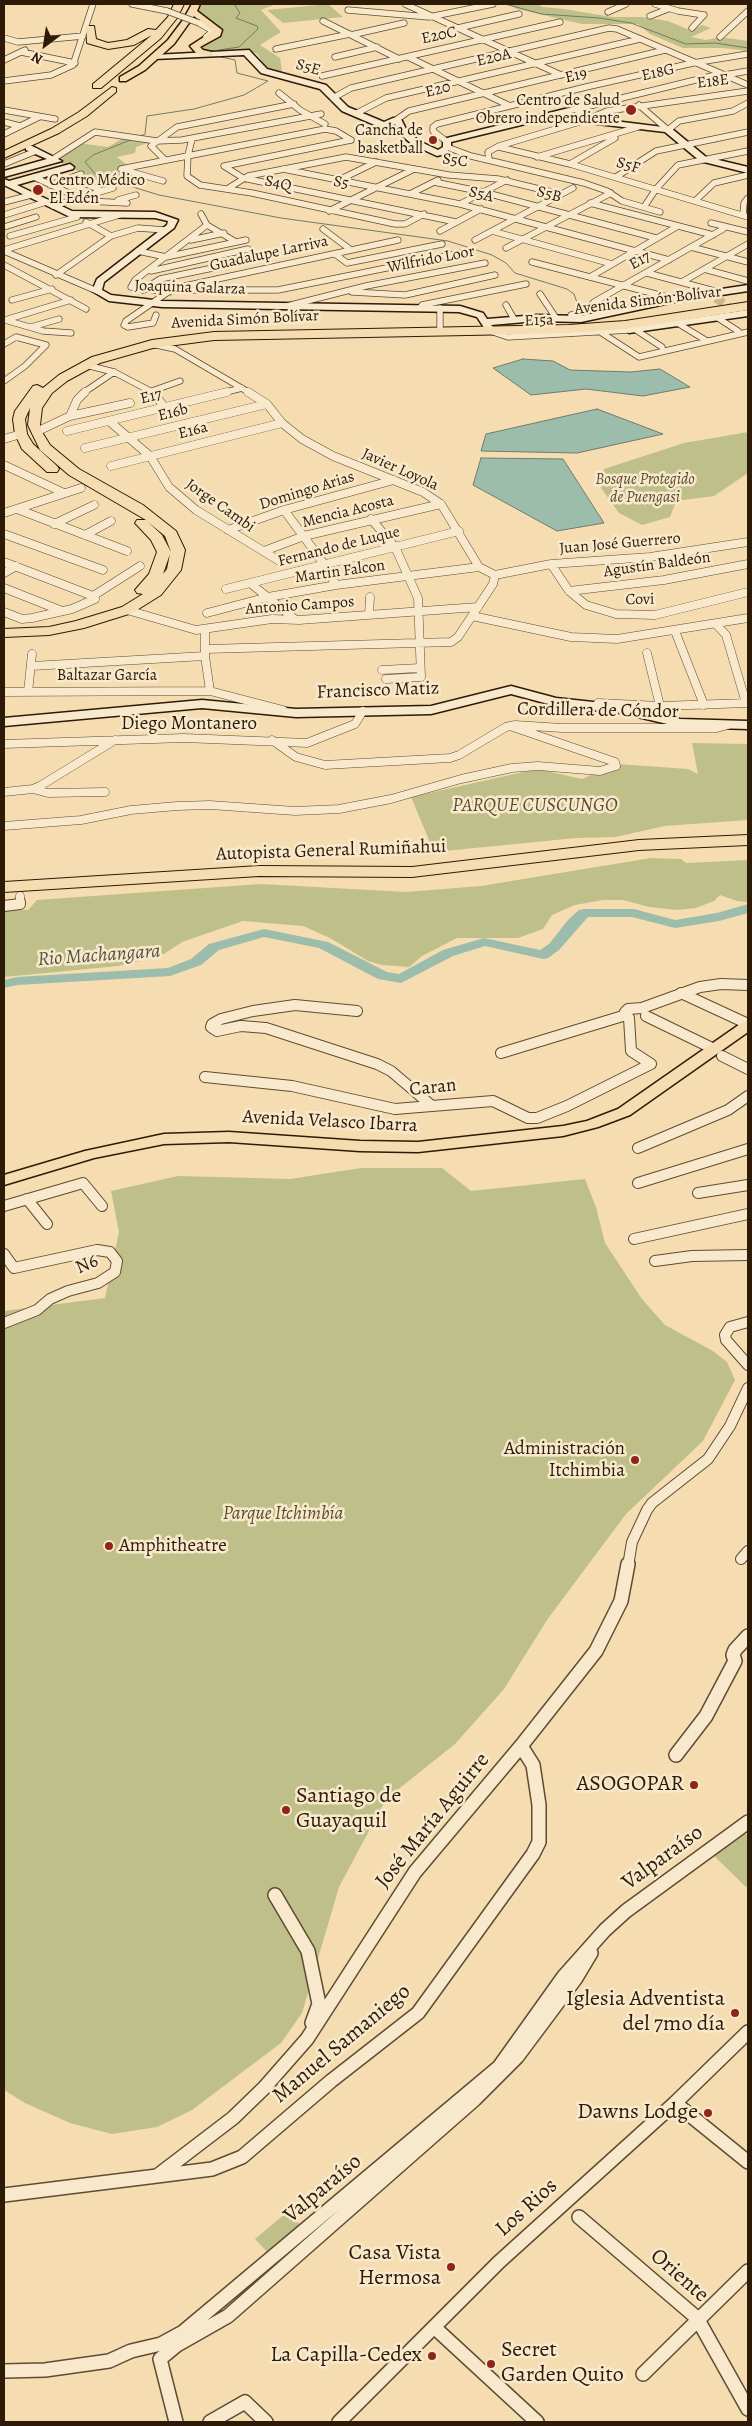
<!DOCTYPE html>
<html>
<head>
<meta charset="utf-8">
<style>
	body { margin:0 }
	#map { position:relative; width:752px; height:2426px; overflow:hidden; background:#f5ddb1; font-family:Alegreya,serif }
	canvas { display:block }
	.frame { position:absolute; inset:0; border:5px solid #2d1a07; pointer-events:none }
	.north { position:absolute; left:20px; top:20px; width:50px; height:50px; -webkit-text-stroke:4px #f8e9cc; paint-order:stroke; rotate:211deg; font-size:14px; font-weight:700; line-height:20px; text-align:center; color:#2d1a07 }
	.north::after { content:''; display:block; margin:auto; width:18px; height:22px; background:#2d1a07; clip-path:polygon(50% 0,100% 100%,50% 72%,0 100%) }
</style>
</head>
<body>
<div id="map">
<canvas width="752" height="2426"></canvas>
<div class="frame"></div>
<div class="north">N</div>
</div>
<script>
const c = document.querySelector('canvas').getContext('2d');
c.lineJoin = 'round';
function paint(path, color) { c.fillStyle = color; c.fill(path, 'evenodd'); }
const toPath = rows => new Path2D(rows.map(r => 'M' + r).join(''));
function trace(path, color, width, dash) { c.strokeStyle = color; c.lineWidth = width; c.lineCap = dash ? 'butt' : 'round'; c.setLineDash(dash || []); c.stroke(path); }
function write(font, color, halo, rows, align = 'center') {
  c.font = font + ' Alegreya,serif'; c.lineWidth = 5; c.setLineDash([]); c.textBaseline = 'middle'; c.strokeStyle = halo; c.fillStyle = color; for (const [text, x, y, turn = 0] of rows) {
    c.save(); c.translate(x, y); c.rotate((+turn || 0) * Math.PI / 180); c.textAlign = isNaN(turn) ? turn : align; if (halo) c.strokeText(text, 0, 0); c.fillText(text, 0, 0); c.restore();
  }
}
paint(toPath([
	[201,4,276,4,261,10,281,32,260,45,280,58,282,71,265,69,258,54,248,51,241,49,210,53,200,50,199,46,223,33,197,12],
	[328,4,343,17,283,23,267,10],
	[507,4,536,4,543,7,564,9,612,17,642,17,668,21,687,29,695,29,702,25,711,28,691,37,706,40,720,37,748,41,748,51,723,48,683,48,650,34,638,24,582,24,517,9],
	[125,137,154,141,136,147,135,153,117,157,127,165,116,180,131,188,107,185,53,159,78,143,108,147],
	[748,432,748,473,714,496,676,501,670,517,642,525,619,513,601,488,604,469,684,443],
	[692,743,748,744,748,820,665,826,615,837,576,838,434,852,411,797,537,769,582,779,617,764,688,769,698,774],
	[651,858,681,859,686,863,748,860,748,902,737,901,720,895,714,901,696,908,677,910,649,907,623,900,603,900,575,905,552,915,543,929,518,938,457,938,422,956,409,967,382,965,368,961,330,938,303,926,243,921,182,942,161,956,118,966,4,977,4,908,28,910,37,900,261,884,406,892,481,886],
	[361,1168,442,1168,471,1191,585,1179,596,1207,605,1243,642,1299,665,1325,713,1351,727,1362,735,1380,703,1441,626,1514,547,1620,504,1689,455,1744,386,1799,339,1887,302,2013,281,2043,192,2110,157,2127,112,2134,70,2123,25,2103,4,2090,4,1311,105,1298,119,1232,111,1191,178,1176,290,1179],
	[742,1831,748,1836,748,1886,746,1887,712,1854],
	[286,2213,305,2228,272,2257,255,2239]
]), '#bfc089');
const water = toPath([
	[523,359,553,361,570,370,631,372,660,369,690,387,643,396,586,389,531,395,493,368,523,359],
	[597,409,663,434,577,453,481,451,486,434,597,409],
	[481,458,563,459,604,523,557,531,473,485,481,458]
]);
paint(water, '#9cbcac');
trace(water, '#707b6a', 1);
trace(toPath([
	[505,4,542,14,599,18,631,23,686,44,715,43,748,48],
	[219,50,239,47,258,29,257,26,236,18,240,13,234,4],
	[138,137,145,134,147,116,194,109,244,95,268,81,237,73,235,60,221,57],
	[133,139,93,155,85,162,97,176,159,195,281,218,448,241,492,255,506,263,515,273,567,289,574,294,579,308]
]), '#707b6a', 1);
paint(toPath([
	[748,904,748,913,719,921,675,928,632,917,588,917,559,950,548,958,543,959,485,946,453,956,401,983,378,979,319,948,264,937,219,950,201,965,170,976,17,985,4,988,4,980,17,977,168,968,191,959,209,944,264,929,328,942,387,972,399,974,443,950,484,938,540,950,549,944,568,920,579,910,584,909,634,909,675,920,717,913,748,904]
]), '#9cbcac');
trace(toPath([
	[716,298,735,312]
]), '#cdb68f', 9, [9, 4.5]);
const streetFar3 = toPath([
	[132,4,167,11],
	[405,4,561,75],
	[655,4,678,11,704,15,692,28],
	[348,10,429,17,493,4],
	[608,12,626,4],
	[650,16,668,9],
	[323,21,399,59],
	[199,23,211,30,211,33,206,37],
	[458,28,519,14],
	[351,35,404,23],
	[720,37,748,11],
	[4,38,18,42,83,36],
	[276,49,350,34],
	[21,52,75,63],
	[335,57,377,47],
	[408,57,510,106],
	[4,60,25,50],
	[724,75,748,71],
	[322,76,560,22],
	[4,81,51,75,73,65,93,4],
	[279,93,300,110,325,124],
	[333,98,351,88,609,28,617,29,748,85],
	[639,105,668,130,679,121,733,111,748,103],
	[577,109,720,74],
	[4,110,55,119],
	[357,113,386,98,640,39],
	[396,120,409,111,665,50],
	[4,122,20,126],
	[4,134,39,117],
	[192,139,188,155,187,176,200,185,252,193,395,224,405,224,424,214],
	[351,140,224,166,243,178,456,222],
	[446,141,433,131,433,127,437,124,586,87,693,63,748,54],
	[447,147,471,156,584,183,607,191,622,201,660,212],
	[499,147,570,164,748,217],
	[537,157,638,127],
	[53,159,95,132,157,141,182,140,321,114],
	[489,159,488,152,499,146,586,120,607,111,748,91],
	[165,160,151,146,177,127,294,104],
	[4,164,36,151],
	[570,164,615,138],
	[283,169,460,204,669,260],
	[34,177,86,201,127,203],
	[616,177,656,151,748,132],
	[73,178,102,191],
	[339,180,376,162],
	[163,181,121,169,325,129,336,131,351,140],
	[434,182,483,192,656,238],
	[50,185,81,174],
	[227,189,248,176,346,157,449,175,498,179,560,194],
	[410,194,438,180],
	[118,200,136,195],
	[695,201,714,183,748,175],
	[4,202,31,195],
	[590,203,713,235],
	[460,204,507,180],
	[53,206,113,188],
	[644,207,656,189,678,165,748,151],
	[329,211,414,169],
	[201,214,207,225,236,242],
	[4,215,46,202],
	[743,215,744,203,748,198],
	[86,222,111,236],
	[711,223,748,232],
	[4,227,36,217],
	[323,229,351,250],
	[440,231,481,209],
	[492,231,612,264],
	[10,236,77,217],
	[191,240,224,233],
	[475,240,573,188],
	[691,247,748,262],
	[506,248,611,193],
	[4,250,119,215],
	[4,251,97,291],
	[138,251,166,257,246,240],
	[335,254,347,263,442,244],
	[532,262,675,299],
	[4,265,86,309],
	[704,269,748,281],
	[151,271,248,249],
	[647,273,718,292],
	[56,275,111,236,138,228,165,230],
	[590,277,678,226],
	[682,282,748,244],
	[143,290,160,279,251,260],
	[187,290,278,290,465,252],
	[169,292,131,287,135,280,207,225],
	[352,292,405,295,495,275],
	[540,294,556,318],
	[12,300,52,289],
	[71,300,5,320,43,331,71,333],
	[506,305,514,319],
	[287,306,366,286,485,263],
	[420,308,422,305,526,284],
	[440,308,440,328],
	[156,315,153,323,128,327,124,325,126,321,171,290,180,287,398,240],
	[571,315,585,312,594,302,723,229],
	[718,318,738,331],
	[679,324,707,341],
	[31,327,59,319],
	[636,330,662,347],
	[490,331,508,337,629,330],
	[602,333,639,357,748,332],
	[4,344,16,337,46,345,25,366,4,381],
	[152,344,175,349,250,393],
	[86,365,114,372,154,393],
	[152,391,180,381],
	[83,393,114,372],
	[222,393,242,388]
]);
const streetFar2 = toPath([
	[153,392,165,408],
	[248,392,267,404,282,423,302,439,333,456,423,492,441,504,479,567,495,575,551,564,650,557,748,542],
	[70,416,77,400,85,392],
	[109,421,150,456,169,487,196,510,281,562],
	[67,431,227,392],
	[36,432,70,416,130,403],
	[4,439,21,434],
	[85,448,267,404],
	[4,465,64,493],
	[111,466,282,423],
	[17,509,127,551],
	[284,510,324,564,336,585],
	[4,513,81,488],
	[371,519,395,547,418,598,421,677,386,679],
	[54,524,94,505],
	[228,530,284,510,394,480],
	[4,534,103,570],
	[85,535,111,521],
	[264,551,304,536,441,504],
	[4,562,93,596,95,599,72,609,32,618,22,619,4,612],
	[551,564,569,591,586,605,616,614,655,615,748,592],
	[4,573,16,566],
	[250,583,296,620],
	[4,588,62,611],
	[226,589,459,531],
	[569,591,664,580,748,564],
	[93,596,140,566],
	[127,610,196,630,272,619,299,620,478,607],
	[207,613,268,597,336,585,479,567],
	[369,615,370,597],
	[472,616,571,637,617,639,748,618],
	[716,624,726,635,746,703],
	[205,629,205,656,210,691],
	[675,631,704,705],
	[207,649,451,642,458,637,493,584,495,575],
	[647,653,660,706],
	[32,666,205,656],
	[382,670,420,668],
	[4,692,210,691,283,710],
	[28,692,32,654],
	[598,703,660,706,748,703],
	[272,740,296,757,325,765,450,758,459,755,506,727,515,725,562,728,717,728,728,725],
	[4,744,184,738,307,743,355,724,363,711],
	[33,789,48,793,105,792],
	[4,792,33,789,40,786,115,740],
	[4,826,81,820,131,810,177,806,210,805,295,811,339,809,391,799,461,779,512,768,538,766,600,771,616,766,615,762,510,726],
	[20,896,20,903]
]);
const streetFar1 = toPath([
	[4,906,20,904,20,902],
	[681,993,748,1024],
	[357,1011,295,1005,253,1011,221,1019,212,1024,211,1027,217,1031,241,1026,266,1028,377,1064,391,1071,432,1106],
	[646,1016,714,1049],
	[501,1053,626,1015],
	[722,1056,748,1069],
	[651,1064,631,1051,629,1018,625,1012,628,1009,642,1008,700,987,721,984,748,985],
	[205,1077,292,1086,395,1109,493,1101,528,1118,537,1118,567,1106,651,1064],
	[638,1148,728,1110,748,1096],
	[638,1183,748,1149],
	[698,1193,748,1185],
	[27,1199,47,1224],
	[4,1206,83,1183,102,1206],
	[634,1239,748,1214],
	[4,1254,14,1268,97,1250,110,1252,117,1261,115,1272,98,1283,68,1291,50,1299,37,1310,4,1323],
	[655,1261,692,1256,748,1255],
	[748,1322,730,1327,725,1335,726,1340,748,1365],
	[741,1559,748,1551],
	[628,1566,632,1542,647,1510,652,1503,708,1459,730,1426,748,1388]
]);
const street = toPath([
	[676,1755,706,1716,735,1661,733,1655,735,1650,748,1636],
	[275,1895,308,1951,319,2004,312,2023],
	[675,2103,748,2162],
	[157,2176,212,2169,242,2157,331,2081,418,2013,533,1854,539,1842,539,1805,533,1765,521,1746],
	[4,2195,157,2176,233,2118,264,2088,307,2039,415,1872,521,1746,596,1651,621,1601,628,1564],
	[579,2217,697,2318,748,2409],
	[434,2327,537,2422],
	[4,2371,45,2370,109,2361,131,2351,161,2344,183,2332,499,2067,564,1976,605,1930,626,1911,748,1822],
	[643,2374,748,2271],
	[176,2422,160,2359,177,2345,228,2316,475,2099,517,2057,576,1978,591,1953],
	[210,2422,245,2402,266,2422],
	[339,2422,499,2262,675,2103,748,2032]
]);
const secondary = toPath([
	[249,50,267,69,326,85,348,107,384,122,393,118,401,119,407,131,419,141,438,150,443,147,443,139,577,106,590,118,671,128,706,157,748,167,748,173,700,161,665,132,589,123,580,120,575,112,451,142,451,147,445,154,437,156,413,145,400,134,395,124,384,129,342,111,320,89,261,73,244,55,154,59,150,57,154,55,249,50],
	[26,146,32,146,62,161,4,177,4,171,47,159,26,150,26,146],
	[70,164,74,167,73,169,17,185,72,211,155,212,178,220,174,228,104,282,102,290,111,295,162,301,460,306,483,313,487,319,537,315,581,316,675,296,748,285,748,291,675,302,581,322,537,321,491,325,493,327,488,330,485,329,477,317,459,312,162,307,109,301,92,291,97,279,167,225,168,221,155,218,70,217,4,185,4,179,9,181,70,164],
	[748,310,748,316,629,333,620,325,625,322,631,327,748,310],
	[511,686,556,698,621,705,680,719,748,721,748,729,680,727,621,713,556,706,511,694,431,714,296,717,202,708,4,726,4,718,202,700,296,709,431,706,511,686]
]);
const primary = toPath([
	[192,4,200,4,197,11,222,30,220,36,200,47,203,50,212,52,212,56,197,54,190,46,213,31,194,16,174,44,145,70,126,81,120,81,120,77,139,66,168,40,183,20,192,4],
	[748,1020,748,1032,630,1115,598,1127,563,1136,418,1152,360,1151,229,1142,164,1144,94,1158,4,1185,4,1175,85,1151,164,1134,229,1132,360,1141,418,1142,563,1126,587,1121,618,1109,743,1022,748,1020]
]);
const highway = toPath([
	[174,4,184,4,177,18,161,38,101,88,93,88,93,84,152,35,134,45,108,49,87,43,86,26,94,26,96,39,108,43,127,40,148,29,156,30,168,17,174,4],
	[112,87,116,88,116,92,87,116,59,133,4,158,4,151,51,129,79,112,112,87],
	[748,302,748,310,625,329,569,333,214,340,153,348,100,363,67,381,52,393,42,408,40,425,42,432,50,445,79,469,143,505,176,531,185,550,181,570,161,595,132,613,84,628,49,635,4,637,4,629,49,627,76,621,122,607,143,594,137,593,135,590,149,574,157,552,151,540,135,523,137,520,146,520,69,475,40,450,28,425,30,408,25,419,27,434,33,444,57,466,59,469,57,472,47,472,22,449,15,434,13,419,15,411,33,386,37,385,43,388,59,375,92,357,152,340,214,332,569,325,625,321,748,302],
	[148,522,165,536,171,552,162,535,148,522],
	[170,554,167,569,163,574,170,554],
	[748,835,748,845,639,850,412,877,259,876,4,892,4,882,259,866,412,867,639,840,748,835]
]);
trace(streetFar3, '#5f4b32', 7);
trace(streetFar2, '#5f4b32', 9);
trace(streetFar1, '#5f4b32', 12);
trace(street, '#5f4b32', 16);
trace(secondary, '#2d1a07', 3);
trace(primary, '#2d1a07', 3);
trace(highway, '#2d1a07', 2);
trace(streetFar3, '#f8e9cc', 5.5);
trace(streetFar2, '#f8e9cc', 8);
trace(streetFar1, '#f8e9cc', 10);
trace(street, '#f8e9cc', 13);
paint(secondary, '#f8e9cc');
paint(primary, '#f5ddb1');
paint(highway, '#f5ddb1');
const streetBridge = toPath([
	[167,11,199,23]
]);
trace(streetBridge, '#5f4b32', 7, []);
trace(streetBridge, '#f8e9cc', 5.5);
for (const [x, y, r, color] of [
	[631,110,6,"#8f2418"],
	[433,140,5,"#8f2418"],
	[38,190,6,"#8f2418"],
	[635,1460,5,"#8f2418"],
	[109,1546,5,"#8f2418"],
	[694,1785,5,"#8f2418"],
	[286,1810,5,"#8f2418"],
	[735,2013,5,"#8f2418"],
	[708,2113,5,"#8f2418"],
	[451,2267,5,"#8f2418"],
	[432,2356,5,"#8f2418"],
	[491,2364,5,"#8f2418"]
]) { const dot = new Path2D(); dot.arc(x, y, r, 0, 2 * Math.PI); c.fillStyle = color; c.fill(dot); trace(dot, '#f8e9cc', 2); }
write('16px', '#2d1a07', '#f8e9cc', [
	["E20C",439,36,-12],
	["E20A",494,58,-13],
	["S5E",308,68,16],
	["E18G",658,73,-13],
	["E19",576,76,-14],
	["E18E",713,82,-7],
	["E20",438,90,-14],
	["S5C",455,161,7],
	["S5F",628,166,17],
	["S5",341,183,11],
	["S4Q",278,184,12],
	["S5A",481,195,14],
	["S5B",549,195,15],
	["Guadalupe Larriva",269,254,-12],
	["Wilfrido Loor",431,260,-11],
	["E17",640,261,-29],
	["Joaquina Galarza",190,288,2],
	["Avenida Simón Bolívar",648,301,-7],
	["Avenida Simón Bolívar",245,320,-3],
	["E15a",539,321,-2],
	["E17",151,397,-14],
	["E16b",173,413,-14],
	["E16a",193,431,-14],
	["Javier Loyola",400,470,24],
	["Domingo Arias",307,491,-17],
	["Jorge Cambi",220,506,35],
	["Mencia Acosta",348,512,-14],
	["Juan José Guerrero",620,544,-5],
	["Fernando de Luque",339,547,-14],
	["Agustín Baldeón",657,565,-8],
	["Martin Falcon",340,572,-8],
	["Covi",640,600,-1],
	["Antonio Campos",300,606,-4],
	["Baltazar García",107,676]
]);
write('16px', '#2d1a07', '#f8e9cc', [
	["Centro de Salud",620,101],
	["Obrero independiente",620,119],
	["Cancha de",423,131],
	["basketball",423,149],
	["Centro Médico",49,181,"left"],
	["El Edén",49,199,"left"]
], 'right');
write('italic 16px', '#594c2e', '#f8e9cc', [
	["Bosque Protegido",645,480],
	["de Puengasi",645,498]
]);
write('19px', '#2d1a07', '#f8e9cc', [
	["Francisco Matiz",378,691,-2],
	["Cordillera de Cóndor",598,711,1],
	["Diego Montanero",189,724],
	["Autopista General Rumiñahui",331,851,-2],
	["Caran",433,1088,-6],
	["Avenida Velasco Ibarra",330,1122,3],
	["N6",87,1265,-24]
]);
write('italic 19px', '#594c2e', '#f8e9cc', [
	["PARQUE CUSCUNGO",535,806],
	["Parque Itchimbía",283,1514]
]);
write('19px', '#2d1a07', '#f8e9cc', [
	["Administración",625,1449],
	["Itchimbia",625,1471],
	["Amphitheatre",119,1546,"left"]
], 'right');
write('italic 20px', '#545341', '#f8e9cc', [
	["Rio Machangara",99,956,-4]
]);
write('22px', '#2d1a07', '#f8e9cc', [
	["ASOGOPAR",684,1785],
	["Santiago de",296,1797,"left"],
	["Guayaquil",296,1822,"left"],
	["Iglesia Adventista",725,2000],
	["del 7mo día",725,2025],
	["Dawns Lodge",698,2113],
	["Casa Vista",441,2254],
	["Hermosa",441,2279],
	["Secret",501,2351,"left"],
	["Garden Quito",501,2376,"left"],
	["La Capilla-Cedex",422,2356]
], 'right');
write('22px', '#2d1a07', '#f8e9cc', [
	["José María Aguirre",433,1821,-51],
	["Valparaíso",663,1858,-36],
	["Manuel Samaniego",342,2044,-40],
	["Valparaíso",323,2189,-40],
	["Los Rios",527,2208,-42],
	["Oriente",679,2276,41]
]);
</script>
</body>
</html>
